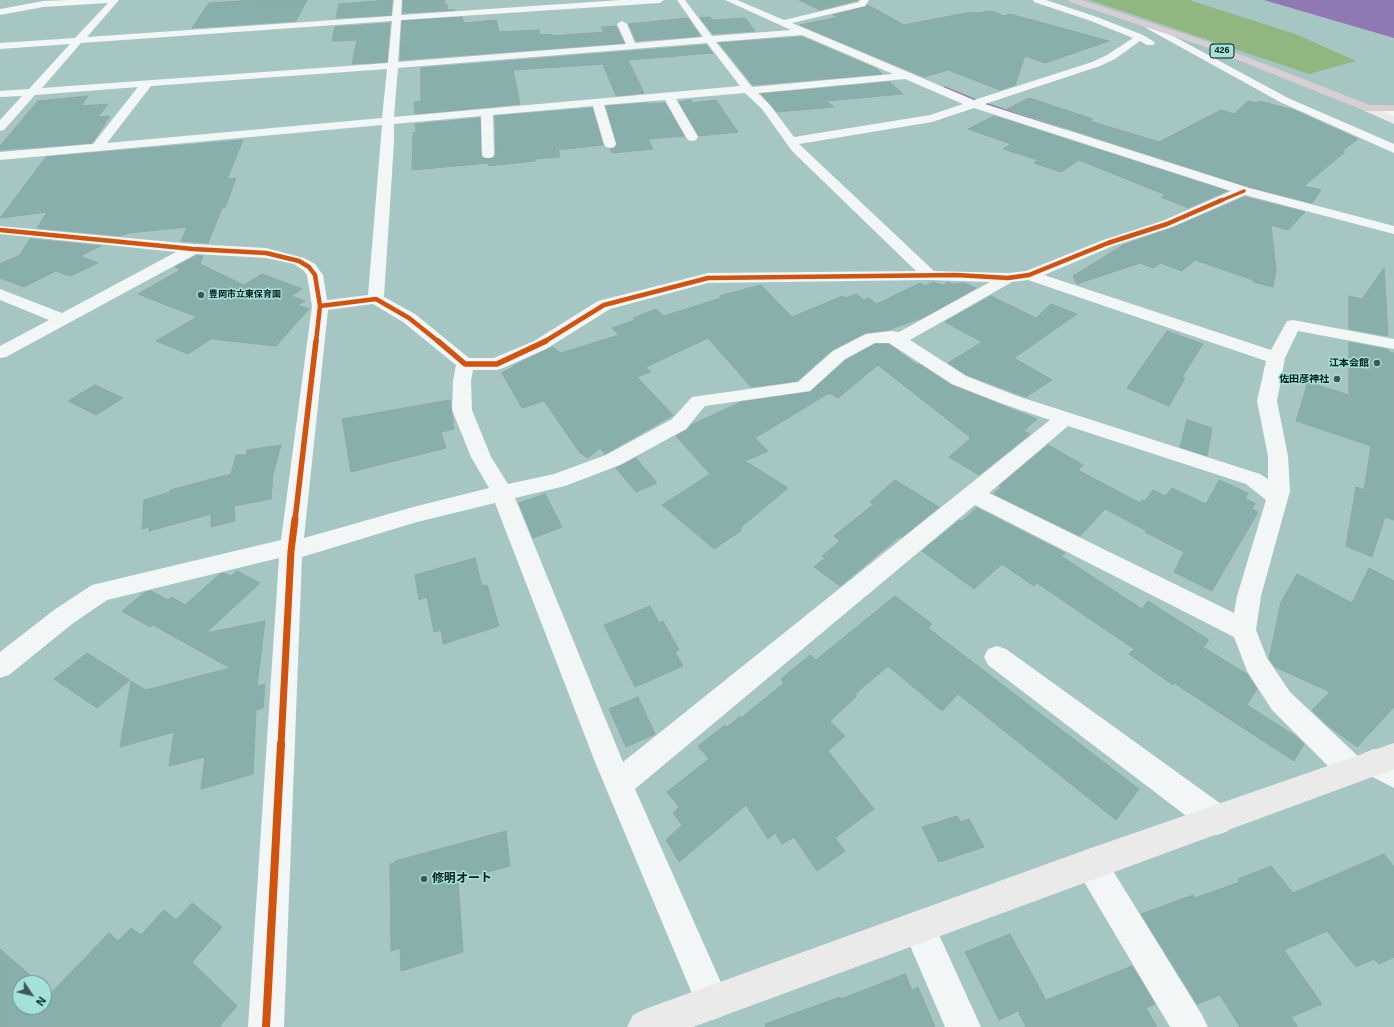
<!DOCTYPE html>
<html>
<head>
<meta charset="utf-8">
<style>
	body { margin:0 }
	#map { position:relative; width:1394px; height:1027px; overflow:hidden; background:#a6c6c3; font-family:Arial,sans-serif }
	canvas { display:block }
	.north { position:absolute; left:12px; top:975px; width:40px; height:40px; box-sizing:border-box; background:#a4e1db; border:1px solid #64928e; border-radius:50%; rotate:125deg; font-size:11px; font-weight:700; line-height:16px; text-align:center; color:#041c1a }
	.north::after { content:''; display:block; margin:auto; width:14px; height:18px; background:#3d5855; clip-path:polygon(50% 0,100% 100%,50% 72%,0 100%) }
</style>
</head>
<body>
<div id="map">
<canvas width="1394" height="1027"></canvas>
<div class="north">N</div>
</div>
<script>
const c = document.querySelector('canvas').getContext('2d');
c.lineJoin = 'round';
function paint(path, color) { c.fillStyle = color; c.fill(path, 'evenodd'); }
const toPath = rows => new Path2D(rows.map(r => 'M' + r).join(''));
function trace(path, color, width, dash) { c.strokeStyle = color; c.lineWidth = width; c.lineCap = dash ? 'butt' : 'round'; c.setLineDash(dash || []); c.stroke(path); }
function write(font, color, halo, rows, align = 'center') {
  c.font = font + ' Arial,"Noto Sans JP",sans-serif'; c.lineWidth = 3; c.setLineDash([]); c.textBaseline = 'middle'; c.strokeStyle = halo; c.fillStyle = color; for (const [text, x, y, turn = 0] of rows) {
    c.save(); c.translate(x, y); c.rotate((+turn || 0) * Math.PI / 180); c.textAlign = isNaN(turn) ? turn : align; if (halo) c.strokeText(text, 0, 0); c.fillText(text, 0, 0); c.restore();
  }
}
paint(toPath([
	[1090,0,1189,0,1295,34,1356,61,1309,74]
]), '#92b67f');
paint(toPath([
	[1264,0,1394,0,1394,38]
]), '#9078b3');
paint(toPath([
	[944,86,978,100,1067,130,1063,131,976,102,943,88,944,86]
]), '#9078b3');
const building = toPath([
	[255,0,307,0,296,21,192,28,209,3,255,0],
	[388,0,392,0,391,15,336,18,339,4,388,0],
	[403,0,445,0,444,5,447,4,447,10,455,10,403,13,403,0],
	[799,0,858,0,820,10,799,0],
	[868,5,904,25,971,12,976,13,992,11,1004,16,1010,14,1109,41,1045,63,1025,56,1015,85,1000,90,948,70,924,77,800,25,839,17,833,15,865,7,868,5],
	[462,17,464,23,496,20,499,32,539,30,540,35,551,34,551,36,604,32,601,27,616,26,624,43,400,60,402,21,462,17],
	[710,17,712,20,745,18,755,31,713,34,700,18,710,17],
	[688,18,700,36,636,41,629,24,688,18],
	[390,23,387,62,352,64,357,40,332,41,335,27,390,23],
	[802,37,877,69,882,74,753,85,719,43,802,37],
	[706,45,713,53,628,60,644,93,616,96,603,64,513,70,520,104,415,114,414,102,421,101,421,68,706,45],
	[890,82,903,94,826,101,834,107,777,112,761,94,890,82],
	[88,96,81,106,108,104,98,117,110,116,92,143,0,150,0,146,38,101,88,96],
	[1029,98,1093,119,1090,121,1159,142,1221,110,1234,114,1248,101,1257,103,1259,101,1294,110,1358,139,1342,151,1345,152,1304,186,1321,190,1312,203,1249,187,1007,109,1029,98],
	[691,100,693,103,716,100,738,132,699,136,679,102,691,100],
	[648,103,649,104,665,103,684,136,648,139,653,149,612,153,610,149,615,148,617,144,606,106,648,103],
	[592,108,603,145,558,150,560,157,535,159,535,161,488,166,488,163,412,170,413,133,416,132,415,124,480,118,481,154,483,158,488,159,493,158,496,154,495,116,592,108],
	[994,116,1227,191,1188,208,1161,197,1166,195,1079,160,1061,172,1034,163,1038,160,1003,149,1011,144,968,129,994,116],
	[243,140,227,179,236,178,225,208,222,208,208,243,181,241,187,227,128,233,121,236,37,228,47,212,0,218,46,157,243,140],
	[1245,197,1305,212,1288,230,1271,225,1276,270,1273,287,1253,282,1253,280,1195,260,1182,271,1161,263,1153,268,1140,263,1077,284,1073,276,1123,245,1172,228,1245,197],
	[30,239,101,246,80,256,98,263,70,276,56,271,24,287,0,278,0,264,20,255,30,239],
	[196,256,203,256,200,264,244,285,262,274,302,289,291,296,305,301,298,305,309,309,276,346,211,339,188,354,156,341,197,317,138,294,180,270,175,267,196,256],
	[1384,268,1388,336,1349,329,1349,296,1362,299,1384,268],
	[933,282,943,285,948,282,952,284,964,283,976,288,924,317,888,330,865,333,832,350,797,381,751,387,708,338,646,367,651,372,637,377,673,415,605,454,600,448,588,458,580,453,544,401,522,408,502,373,519,363,552,347,561,353,619,335,612,328,635,320,633,318,656,309,664,316,721,298,719,296,761,285,792,317,843,296,846,298,856,294,864,300,868,298,877,304,920,283,925,286,933,282],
	[991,296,1036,318,1051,304,1077,314,1014,358,1052,380,1026,397,967,375,948,363,982,342,945,322,991,296],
	[1167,331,1203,344,1182,377,1185,378,1169,406,1127,388,1167,331],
	[1349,342,1389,350,1389,352,1394,353,1394,520,1385,517,1372,557,1346,546,1356,487,1364,490,1371,446,1296,421,1308,382,1349,395,1349,342],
	[875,344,889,344,917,365,919,364,951,385,1037,419,1023,431,1030,434,979,475,949,457,971,438,878,365,838,398,829,393,755,438,768,451,745,461,788,488,740,528,742,530,714,549,662,505,710,474,676,436,687,430,691,425,741,402,810,392,846,360,875,344],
	[95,385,123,398,96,415,68,401,95,385],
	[450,400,454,429,441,432,446,448,351,472,342,419,450,400],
	[1187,420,1212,428,1207,456,1180,447,1187,420],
	[281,445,273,474,271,499,234,506,235,521,211,527,211,514,149,531,149,527,142,529,144,500,170,492,170,490,231,474,236,455,246,455,247,450,281,445],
	[1048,445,1083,465,1078,470,1140,503,1142,500,1145,501,1153,490,1165,496,1172,488,1206,504,1219,480,1248,493,1245,499,1255,503,1252,509,1258,512,1212,591,1174,572,1184,552,1145,532,1147,531,1105,509,1080,536,994,494,1001,487,999,486,1048,445],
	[636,458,657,483,636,492,616,468,636,458],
	[895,480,939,507,902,537,900,536,840,586,814,567,825,558,822,556,840,541,834,536,874,504,870,502,895,480],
	[545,494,562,527,533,538,519,503,545,494],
	[977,508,1065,553,1061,556,1142,609,1148,601,1209,640,1203,647,1247,674,1257,689,1247,705,1297,737,1304,744,1294,761,1174,683,1173,685,1129,654,1134,649,1037,583,1034,586,1002,564,974,589,922,551,960,520,962,521,977,508],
	[475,558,482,586,487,585,499,626,443,644,441,630,434,632,427,597,419,600,415,575,475,558],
	[1369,568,1394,581,1394,707,1357,747,1326,724,1312,710,1330,692,1275,667,1269,659,1281,602,1297,574,1352,603,1369,568],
	[237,571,260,583,206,633,265,621,257,686,265,684,263,708,256,710,253,774,201,789,205,757,169,766,174,732,120,747,131,681,146,690,230,668,153,625,150,627,122,611,145,592,151,591,168,600,172,597,185,605,220,574,224,573,231,576,237,571],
	[895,596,932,624,928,628,1139,789,1116,820,958,694,942,711,888,666,855,694,857,696,830,721,845,736,828,751,874,809,835,838,845,851,817,871,794,837,782,844,775,833,768,839,746,805,679,862,666,840,682,825,673,813,679,807,667,792,709,759,698,746,725,725,727,727,740,716,741,718,784,683,781,679,810,655,816,660,895,596],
	[650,606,659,623,663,621,679,650,675,652,683,666,635,687,604,625,650,606],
	[87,653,130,680,97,708,54,679,87,653],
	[638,697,655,734,626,747,609,709,638,697],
	[957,816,961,822,969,819,984,847,939,862,922,827,957,816],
	[506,831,510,866,458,880,463,952,401,971,400,948,391,951,390,864,395,863,395,861,506,831],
	[1384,854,1394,867,1394,957,1379,964,1374,959,1356,967,1327,931,1284,950,1322,1004,1291,1017,1298,1027,1240,1027,1220,995,1197,1004,1141,914,1193,895,1195,898,1240,882,1238,879,1271,866,1293,893,1384,854],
	[192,903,222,927,192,962,237,1006,219,1027,0,1027,0,949,39,983,20,983,20,1007,44,1007,44,987,51,993,109,933,118,941,131,928,141,935,164,910,176,920,192,903],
	[1010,934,1046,1000,1132,966,1155,1004,1146,1008,1157,1027,1026,1027,1018,1011,999,1020,965,952,1010,934],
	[905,974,912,990,918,987,935,1027,766,1027,765,1024,840,997,841,999,905,974]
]);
paint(building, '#89afac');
trace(building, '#8ea8a5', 1);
paint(toPath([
	[66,0,119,0,87,37,392,16,394,0,402,0,401,15,621,0,664,0,660,3,401,20,398,62,626,44,617,24,622,21,627,24,635,43,703,37,677,0,685,0,712,36,791,30,725,0,737,0,784,20,859,2,860,0,869,0,865,6,792,23,974,100,1092,62,1107,55,1133,38,1091,21,1034,2,1033,0,1046,0,1097,17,1143,35,1153,41,1155,43,1153,45,1147,45,1140,41,1115,59,1100,66,985,104,1249,188,1394,226,1394,234,1245,195,1172,227,1113,246,1044,275,1271,350,1287,321,1293,320,1394,339,1394,349,1298,331,1285,358,1277,401,1288,456,1290,491,1261,596,1256,630,1267,658,1290,692,1361,759,1364,753,1374,749,1394,759,1394,788,1365,773,1362,780,1352,784,1342,780,1272,710,1247,671,1234,637,975,505,635,789,730,1003,725,1015,713,1020,701,1015,595,762,495,503,417,522,302,557,284,1027,248,1027,279,558,107,600,72,624,9,675,0,678,0,652,54,610,92,585,281,540,312,306,307,275,303,270,294,264,266,258,196,254,6,357,0,358,0,346,49,320,0,300,0,289,62,313,176,252,0,234,0,226,193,244,266,248,304,258,315,264,323,275,327,300,368,295,382,125,0,160,0,152,93,144,138,87,35,95,4,130,0,131,0,120,22,96,0,97,0,91,29,89,70,44,0,49,0,43,75,38,108,3,43,7,0,15,0,9,43,1,66,0],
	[392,21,388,63,42,88,81,43,392,21],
	[802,35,893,74,752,87,716,42,802,35],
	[707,43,740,86,394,117,398,68,707,43],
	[387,69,382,118,107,143,151,86,387,69],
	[905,79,963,104,930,115,794,137,770,105,758,93,905,79],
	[745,93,762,109,792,151,916,271,708,273,598,301,534,341,494,358,469,358,415,314,384,297,394,142,394,124,481,116,482,154,483,157,488,158,493,157,494,154,493,115,593,106,604,144,606,147,610,148,614,147,616,144,604,105,665,100,686,137,688,140,692,141,696,140,698,137,676,99,745,93],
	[974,108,1231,191,1162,221,1103,240,1026,271,1008,273,934,271,799,144,932,122,974,108],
	[928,280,990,282,899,332,891,331,866,334,833,351,798,382,692,397,672,419,606,455,554,474,508,484,491,457,472,410,471,381,473,370,497,370,503,368,546,349,610,309,708,283,928,280],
	[1028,280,1266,361,1257,401,1268,456,1268,479,1260,474,1017,396,966,376,910,340,1012,282,1028,280],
	[373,304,403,322,456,365,453,381,452,410,471,457,489,488,417,506,304,538,328,310,373,304],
	[875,343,889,343,952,384,1003,404,1050,420,623,762,515,498,565,486,620,465,686,429,705,406,810,391,845,359,875,343],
	[1068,426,1246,484,1266,500,1237,596,1234,613,989,493,1068,426],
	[1149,23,1288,98,1394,144,1394,153,1280,102,1146,28,1144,26,1146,24,1149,23],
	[1369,106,1394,111,1394,119,1365,111,1363,109,1365,107,1369,106],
	[997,646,1006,649,1228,809,1232,820,1228,831,1217,835,1206,831,988,665,984,657,988,649,997,646],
	[1091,848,1102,853,1202,1015,1208,1027,1170,1027,1080,875,1075,864,1080,853,1091,848],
	[918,911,930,915,981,1027,945,1027,902,927,906,915,918,911]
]), '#f2f6f6');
paint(toPath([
	[1369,106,1394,116,1394,124,1365,111,1363,109,1365,107,1369,106],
	[1394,743,1394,769,693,1027,627,1027,633,1015,645,1009,1091,848,1394,743]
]), '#eaeaeb');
paint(toPath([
	[1069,0,1082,0,1206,41,1370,105,1394,105,1394,111,1365,111,1200,45,1070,2,1069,0]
]), '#d8ced1');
trace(toPath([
	[1220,201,1244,191]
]), '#d1530d', 3.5);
trace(toPath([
	[0,230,193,249,266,253,299,261,309,267,315,275,320,306,316,342],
	[320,306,376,299,409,318,439,342],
	[544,342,604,305,708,278,956,275,1008,278,1029,275,1108,243,1167,224,1222,200]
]), '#d1530d', 4.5);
trace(toPath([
	[438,341,465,364,497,364,546,341],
	[295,520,316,341]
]), '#d1530d', 5.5);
trace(toPath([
	[281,745,291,551,295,519]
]), '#d1530d', 7);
trace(toPath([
	[266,1027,281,744]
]), '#d1530d', 8);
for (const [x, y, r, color] of [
	[201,295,4,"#3d5855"],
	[1377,363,4,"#3d5855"],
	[1337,379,4,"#3d5855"],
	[424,879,4,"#3d5855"]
]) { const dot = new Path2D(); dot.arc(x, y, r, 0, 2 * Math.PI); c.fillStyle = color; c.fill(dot); trace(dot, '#a4e1db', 1.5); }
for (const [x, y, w] of [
	[1222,51,24]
]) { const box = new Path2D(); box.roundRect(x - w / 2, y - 7, w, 14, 3); c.fillStyle = '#a4e1db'; c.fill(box); trace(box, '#041c1a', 1); }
write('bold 9px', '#041c1a', null, [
	["426",1222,51]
]);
write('bold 9px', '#041c1a', '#a4e1db', [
	["豊岡市立東保育園",209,295]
], 'left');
write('bold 10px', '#041c1a', '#a4e1db', [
	["江本会館",1369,363],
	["佐田彦神社",1329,379]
], 'right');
write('bold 12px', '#041c1a', '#a4e1db', [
	["修明オート",432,879]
], 'left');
</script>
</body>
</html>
